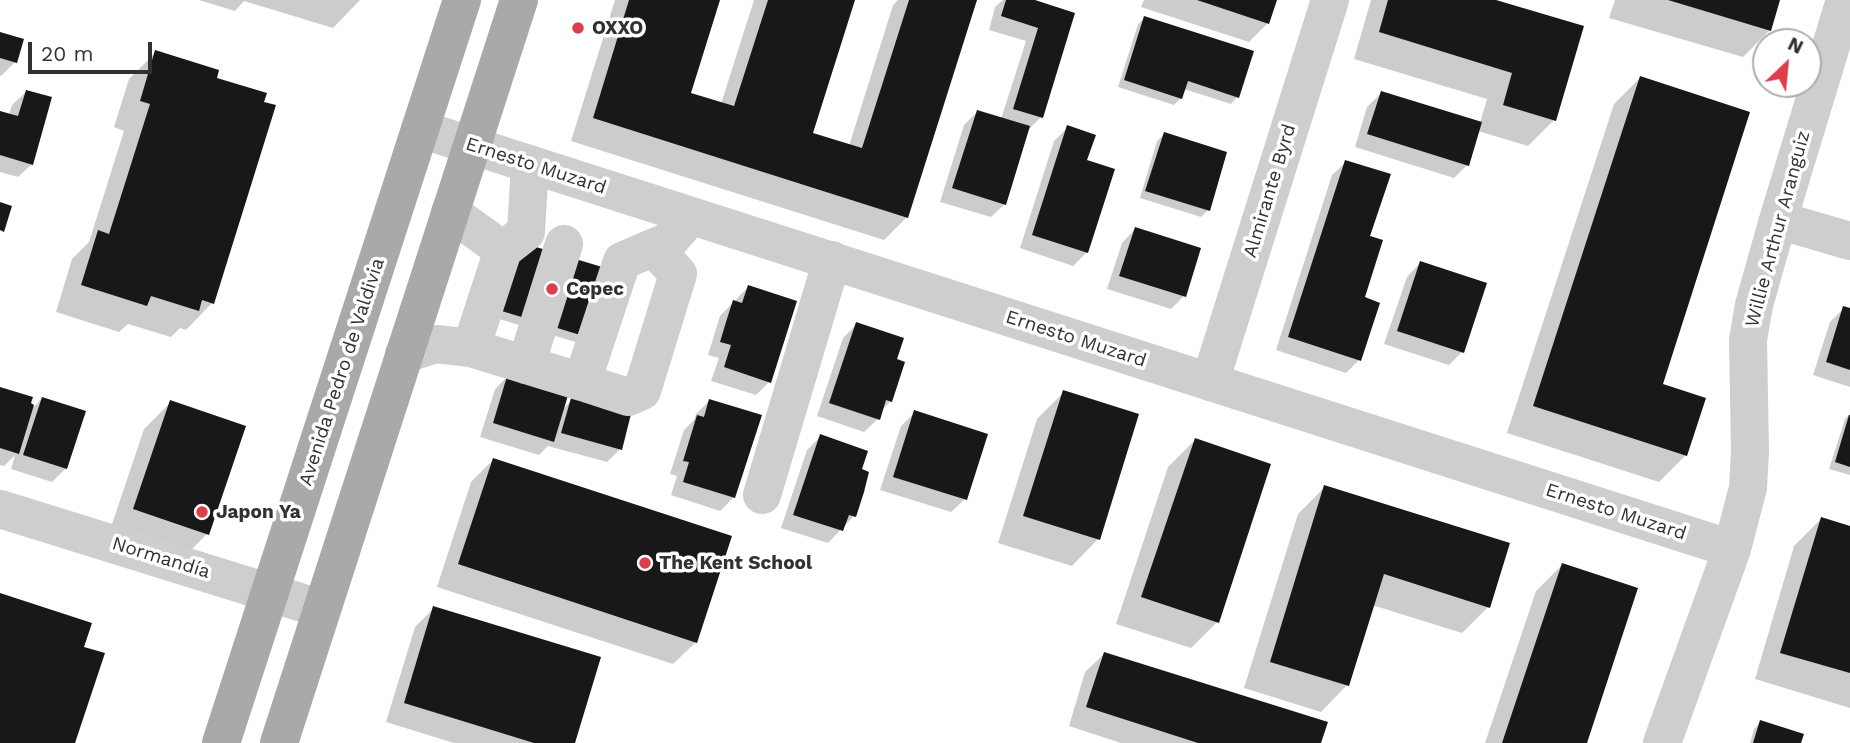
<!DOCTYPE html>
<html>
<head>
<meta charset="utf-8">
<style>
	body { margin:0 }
	#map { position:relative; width:1850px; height:743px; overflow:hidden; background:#fff; font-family:"Work Sans",sans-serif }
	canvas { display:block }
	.north { position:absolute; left:1752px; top:28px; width:70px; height:70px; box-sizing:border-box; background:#fff; border:2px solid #adadad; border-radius:50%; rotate:26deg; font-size:19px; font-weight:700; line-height:28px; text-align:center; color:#313131 }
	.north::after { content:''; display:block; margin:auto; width:24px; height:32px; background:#db3f4c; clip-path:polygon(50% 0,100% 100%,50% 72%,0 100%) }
	.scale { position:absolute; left:28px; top:42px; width:124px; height:32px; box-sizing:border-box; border:4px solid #313131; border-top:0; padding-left:9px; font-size:21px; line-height:24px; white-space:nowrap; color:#313131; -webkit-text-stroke:5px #fff; paint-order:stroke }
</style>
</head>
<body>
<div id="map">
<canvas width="1850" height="743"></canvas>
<div class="north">N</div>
<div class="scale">20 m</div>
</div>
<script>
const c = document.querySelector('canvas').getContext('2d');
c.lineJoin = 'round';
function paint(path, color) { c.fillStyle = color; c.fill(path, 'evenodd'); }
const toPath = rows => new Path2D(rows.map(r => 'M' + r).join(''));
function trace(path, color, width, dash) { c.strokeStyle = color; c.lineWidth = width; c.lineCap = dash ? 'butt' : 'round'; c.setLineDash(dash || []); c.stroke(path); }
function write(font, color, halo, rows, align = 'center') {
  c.font = font + ' "Work Sans",sans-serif'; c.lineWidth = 7; c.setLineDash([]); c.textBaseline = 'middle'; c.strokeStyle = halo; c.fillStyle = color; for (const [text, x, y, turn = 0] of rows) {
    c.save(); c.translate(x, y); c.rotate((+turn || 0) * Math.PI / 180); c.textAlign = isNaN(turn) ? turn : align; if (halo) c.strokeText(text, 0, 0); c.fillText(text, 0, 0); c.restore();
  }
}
paint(toPath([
	[199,0,360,0,333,28,244,1,235,11],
	[615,0,718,0,689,94,721,104,754,0,853,0,811,134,849,146,893,5,898,0,971,0,907,217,884,240,571,141],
	[1003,0,1029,0,1073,14,1041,117,1027,131,1005,204,991,217,940,202,964,125,977,112,1001,119,1026,41,989,30,995,7],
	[1144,0,1275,0,1268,23,1249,42,1141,7],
	[1371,0,1490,0,1554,120,1528,146,1478,131,1467,165,1454,178,1355,147,1367,107,1381,93,1480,123,1487,99,1354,59],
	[1615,0,1779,0,1770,30,1743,57,1609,18],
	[1145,18,1237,97,1231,104,1184,89,1181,98,1174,105,1118,87,1138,24],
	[0,34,15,62,1,76,0,75],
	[156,52,215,79,212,303,186,330,180,328,171,337,128,324,119,332,56,312,72,259,89,242,124,131,114,127,129,79],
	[1640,78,1661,385,1686,455,1659,482,1507,433,1614,104],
	[26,92,32,164,18,177,0,172,0,113,9,115,12,105],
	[1068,127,1085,161,1087,252,1073,266,1020,248,1054,141],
	[1164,134,1208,210,1201,217,1140,198,1157,141],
	[1346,162,1368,237,1359,360,1346,373,1276,350,1332,175],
	[1135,229,1184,296,1171,309,1107,289,1122,243],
	[1420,263,1462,352,1449,365,1384,344,1407,277],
	[609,272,582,344,486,315],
	[748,287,769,382,756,395,711,381,719,358,708,355,720,316],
	[1844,308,1850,310,1850,387,1813,375,1830,322],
	[857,324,895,360,891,401,881,411,878,419,864,432,817,416,843,338],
	[509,375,563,409,572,400,620,449,607,462,548,446,539,455,480,437,495,389],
	[0,389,34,407,42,398,66,468,52,482,11,469,15,455,4,466,0,465],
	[1064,392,1098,539,1072,566,998,543,1037,419],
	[710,400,734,497,720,511,671,495,677,476,670,474,684,430,694,420,696,414],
	[171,402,207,534,181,560,108,536,144,429],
	[915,412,965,499,951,512,880,490,901,426],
	[1850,414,1850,475,1829,469,1845,419],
	[821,436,860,470,854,516,828,543,781,528,807,450],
	[1195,440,1217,622,1191,648,1116,624,1168,467],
	[493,460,696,642,673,664,437,587,471,482],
	[1325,487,1488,607,1462,633,1372,605,1347,685,1321,712,1244,688,1298,514],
	[1821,519,1850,528,1850,708,1755,679,1794,546],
	[1562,565,1585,743,1485,743,1536,591],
	[434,608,573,743,454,743,386,722,415,627],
	[1104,654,1319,743,1121,743,1069,726,1085,672],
	[1761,722,1799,742,1802,743,1750,743,1754,729]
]), '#0003');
paint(toPath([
	[629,0,720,0,691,93,734,106,768,0,855,0,813,133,862,148,909,0,977,0,908,218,593,118],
	[1006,0,1035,0,1075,13,1043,118,1013,109,1038,28,1001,16],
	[1197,0,1277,0,1269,24],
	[1388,0,1496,0,1584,26,1556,121,1503,105,1512,73,1379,32],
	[1668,0,1780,0,1771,31],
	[1144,16,1254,51,1239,98,1188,81,1182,99,1124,80],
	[0,32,24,39,17,63,0,58],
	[155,50,219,70,217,78,267,93,264,102,276,105,214,304,202,300,199,311,151,296,147,306,81,285,98,230,109,234,150,104,140,101],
	[1640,76,1750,112,1663,384,1706,398,1687,456,1533,406],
	[26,90,52,97,33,165,0,155,0,111,18,116],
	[1381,91,1482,122,1469,166,1367,134],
	[977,110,1030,126,1006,205,952,188],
	[1067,125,1096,135,1087,160,1115,169,1088,253,1032,235],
	[1164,132,1227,152,1210,211,1145,191],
	[1345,160,1391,174,1370,236,1383,240,1365,297,1380,303,1361,361,1288,337],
	[0,202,12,206,4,232,0,230],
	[1135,227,1201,248,1186,297,1119,276],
	[513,240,612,270,590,338,492,308],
	[1420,261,1487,283,1464,353,1397,331],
	[748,285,797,301,771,383,724,367,731,345,720,342,726,322,733,300,742,303],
	[1843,306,1850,308,1850,370,1826,362],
	[856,322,904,338,897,359,905,362,892,402,886,400,880,420,829,403],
	[508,373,569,392,554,442,493,423],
	[0,387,33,397,31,403,34,405,19,454,0,448],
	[1063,390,1139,414,1100,540,1023,516],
	[42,397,86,411,67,469,23,455],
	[571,398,631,414,622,450,561,433],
	[709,399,762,415,735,498,683,482,689,462,683,461,697,415,704,417],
	[170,400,246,426,209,535,133,509],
	[914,410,988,434,967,500,893,477],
	[1849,415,1850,415,1850,467,1835,462],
	[820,434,868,451,862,469,869,472,864,492,856,517,849,515,843,531,793,515],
	[1195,438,1271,464,1219,623,1141,597],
	[493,458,732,536,697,643,458,564],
	[1324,485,1510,543,1490,608,1384,574,1349,686,1270,662],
	[1821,517,1850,526,1850,673,1780,653],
	[1562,563,1638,588,1587,743,1502,743],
	[0,593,92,623,84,647,105,653,75,743,0,743],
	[433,606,601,657,575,743,534,743,404,703],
	[1104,652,1328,722,1321,743,1198,743,1086,707],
	[1760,720,1804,734,1801,743,1753,743]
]), '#181818');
trace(toPath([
	[420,129,1732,549],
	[450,212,503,250],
	[1778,220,1850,241],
	[471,348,503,250,526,232,530,164],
	[404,354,436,344,471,348,582,382,622,261,669,241,691,216],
	[526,365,564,244],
	[582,382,628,397,642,391,678,274,654,248],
	[1210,382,1330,0],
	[762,495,832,260],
	[0,509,322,609],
	[1662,743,1732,549,1748,488,1750,451,1748,340,1754,305,1778,220,1845,0]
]), '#cecece', 38);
trace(toPath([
	[221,743,462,0],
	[279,743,519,0]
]), '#a9a9a9', 38);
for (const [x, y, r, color] of [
	[578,28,7,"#db3f4c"],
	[552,289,7,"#db3f4c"],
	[202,512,7,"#db3f4c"],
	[645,563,7,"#db3f4c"]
]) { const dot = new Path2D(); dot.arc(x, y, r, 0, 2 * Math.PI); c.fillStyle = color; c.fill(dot); trace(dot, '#fff', 2.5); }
write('bold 19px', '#313131', '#fff', [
	["OXXO",592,28],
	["Copec",566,289],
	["Japon Ya",216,512],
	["The Kent School",659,563]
], 'left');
write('19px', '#313131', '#fff', [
	["Ernesto Muzard",536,166,18],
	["Almirante Byrd",1270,191,-73],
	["Willie Arthur Aranguiz",1778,229,-75],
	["Ernesto Muzard",1076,339,18],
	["Avenida Pedro de Valdivia",342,372,-72],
	["Ernesto Muzard",1616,512,18],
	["Normandía",161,558,17]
]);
</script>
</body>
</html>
